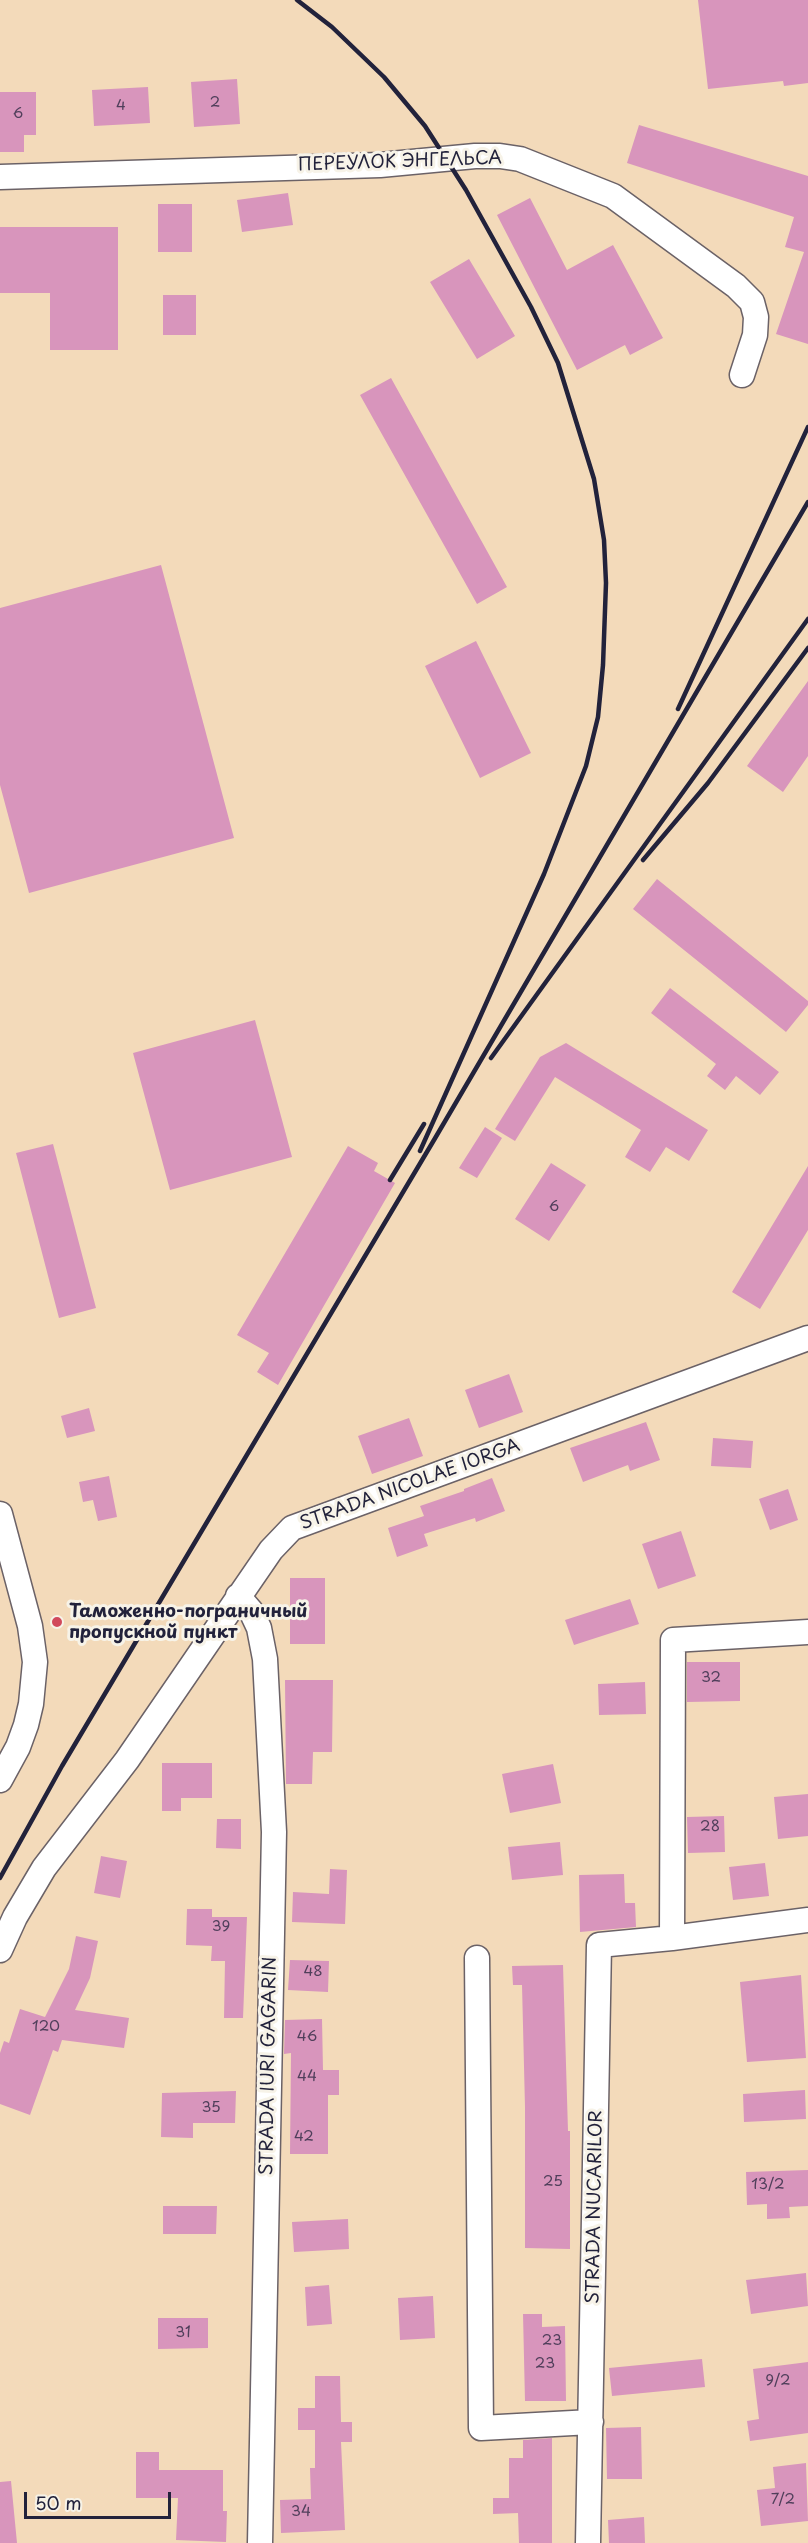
<!DOCTYPE html>
<html>
<head>
<meta charset="utf-8">
<style>
	body { margin:0 }
	#map { position:relative; width:808px; height:2543px; overflow:hidden; background:#f3daba; font-family:"Playpen Sans",sans-serif }
	canvas { display:block }
	.scale { position:absolute; left:24px; top:2492px; width:147px; height:27px; box-sizing:border-box; border:3px solid #22223b; border-top:0; padding-left:8px; font-size:18px; line-height:21px; white-space:nowrap; color:#22223b; -webkit-text-stroke:4px #f7f3e8; paint-order:stroke }
</style>
</head>
<body>
<div id="map">
<canvas width="808" height="2543"></canvas>
<div class="scale">50 m</div>
</div>
<script>
const c = document.querySelector('canvas').getContext('2d');
c.lineJoin = 'round';
function paint(path, color) { c.fillStyle = color; c.fill(path, 'evenodd'); }
const toPath = rows => new Path2D(rows.map(r => 'M' + r).join(''));
function trace(path, color, width, dash) { c.strokeStyle = color; c.lineWidth = width; c.lineCap = dash ? 'butt' : 'round'; c.setLineDash(dash || []); c.stroke(path); }
function write(font, color, halo, rows, align = 'center') {
  c.font = font + ' "Playpen Sans",sans-serif'; c.lineWidth = 6; c.setLineDash([]); c.textBaseline = 'middle'; c.strokeStyle = halo; c.fillStyle = color; for (const [text, x, y, turn = 0] of rows) {
    c.save(); c.translate(x, y); c.rotate((+turn || 0) * Math.PI / 180); c.textAlign = isNaN(turn) ? turn : align; if (halo) c.strokeText(text, 0, 0); c.fillText(text, 0, 0); c.restore();
  }
}
paint(toPath([
	[698,0,808,0,808,83,784,86,783,81,708,89],
	[237,79,240,124,194,127,191,82],
	[148,87,150,123,94,126,92,90],
	[0,92,36,92,36,135,24,135,24,152,0,152],
	[639,125,808,176,808,344,776,334,804,252,785,247,794,217,627,163],
	[288,193,293,225,242,232,237,200],
	[530,198,567,270,613,245,663,338,630,355,625,345,577,370,497,215],
	[158,204,192,204,192,252,158,252],
	[0,227,118,227,118,350,50,350,50,293,0,293],
	[469,259,515,336,477,359,430,282],
	[163,295,196,295,196,335,163,335],
	[391,378,507,587,477,604,360,395],
	[161,565,234,838,29,893,0,785,0,608],
	[476,641,531,753,480,778,425,666],
	[808,681,808,756,783,792,747,766],
	[657,879,808,1001,808,1005,786,1032,633,909],
	[670,988,779,1072,760,1095,736,1076,725,1090,707,1076,716,1064,651,1013],
	[255,1020,292,1157,170,1190,133,1053],
	[566,1043,708,1130,689,1161,666,1147,650,1172,625,1157,641,1130,555,1077,515,1141,495,1129,540,1057],
	[485,1127,502,1138,477,1178,459,1168],
	[53,1144,96,1308,59,1318,16,1153],
	[348,1146,378,1163,374,1171,395,1183,278,1385,257,1372,269,1353,237,1335],
	[551,1163,586,1185,549,1241,515,1219],
	[808,1166,808,1230,760,1309,732,1292],
	[509,1374,523,1412,479,1428,465,1390],
	[89,1408,95,1431,67,1438,61,1416],
	[409,1418,423,1456,372,1474,358,1436],
	[646,1422,660,1460,630,1471,628,1465,583,1482,570,1448],
	[713,1438,753,1441,751,1468,711,1466],
	[109,1476,117,1517,98,1521,93,1500,83,1502,79,1482],
	[492,1478,505,1511,476,1522,475,1518,424,1534,428,1546,397,1557,388,1528,424,1516,420,1506,464,1491,464,1489],
	[788,1489,798,1520,770,1530,759,1499],
	[681,1531,696,1576,658,1589,642,1544],
	[290,1578,325,1578,325,1644,290,1644],
	[630,1599,639,1624,574,1645,565,1620],
	[687,1662,740,1662,740,1701,687,1702],
	[285,1680,333,1680,332,1752,313,1752,312,1784,286,1784],
	[645,1682,646,1714,599,1715,598,1684],
	[162,1763,212,1763,212,1798,181,1798,181,1811,162,1811],
	[553,1764,561,1803,510,1813,502,1774],
	[808,1794,808,1836,778,1839,774,1797],
	[724,1816,725,1852,688,1853,687,1817],
	[217,1819,241,1819,241,1849,216,1848],
	[560,1842,563,1875,512,1880,508,1847],
	[101,1856,127,1861,120,1898,94,1893],
	[765,1863,769,1896,733,1900,729,1867],
	[330,1869,347,1870,345,1924,292,1922,293,1892,329,1894],
	[624,1874,625,1903,635,1903,636,1927,580,1932,579,1875],
	[187,1909,212,1909,212,1917,247,1917,243,2018,224,2018,225,1961,211,1961,212,1946,186,1945],
	[76,1936,98,1941,90,1978,75,2010,129,2018,124,2048,62,2040,58,2052,53,2050,30,2115,0,2104,0,2053,4,2041,9,2043,20,2009,45,2017,69,1969],
	[290,1960,329,1961,328,1992,288,1990],
	[563,1965,568,2131,570,2131,570,2249,525,2248,525,2107,522,1985,513,1985,512,1966],
	[801,1975,806,2058,747,2062,740,1982],
	[322,2019,323,2070,339,2070,339,2095,328,2095,328,2154,290,2154,291,2053,284,2054,285,2020],
	[805,2090,806,2119,744,2122,743,2094],
	[236,2091,235,2123,193,2123,193,2138,161,2137,162,2093],
	[808,2170,808,2206,789,2207,790,2218,767,2219,767,2204,747,2205,746,2172],
	[163,2206,217,2206,216,2234,163,2234],
	[348,2219,349,2249,294,2252,292,2222],
	[806,2273,808,2306,751,2314,746,2280],
	[329,2285,332,2324,307,2326,305,2287],
	[433,2296,435,2338,400,2340,398,2298],
	[523,2314,542,2314,542,2327,565,2326,566,2401,525,2401],
	[158,2318,208,2318,208,2348,158,2349],
	[702,2359,705,2387,612,2396,609,2368],
	[808,2362,808,2433,750,2441,747,2421,759,2419,753,2369],
	[315,2376,340,2376,341,2422,352,2422,352,2442,341,2442,345,2530,281,2533,280,2500,311,2499,310,2468,315,2468,315,2430,298,2430,298,2408,315,2408],
	[641,2427,642,2479,607,2479,606,2428],
	[552,2438,552,2543,519,2543,518,2513,493,2514,493,2498,509,2498,509,2458,523,2458,523,2440],
	[136,2452,159,2452,159,2470,223,2470,223,2511,227,2511,226,2542,176,2540,178,2498,136,2498],
	[806,2463,808,2521,761,2526,757,2490,775,2488,773,2467],
	[11,2481,17,2543,0,2543,0,2482],
	[644,2517,645,2543,609,2543,608,2520]
]), '#d895bc');
const minor = toPath([
	[0,177,380,165,475,156,500,156,520,159,613,196,736,286,752,302,756,317,755,335,742,375],
	[0,1514,30,1626,35,1662,31,1704,26,1725,18,1747,0,1780],
	[238,1596,251,1611,259,1628,265,1659,274,1832,260,2543],
	[672,1938,673,1640,808,1632],
	[0,1950,15,1917,44,1868,127,1760,271,1550,292,1528,808,1338],
	[477,1958,481,2428,591,2422],
	[588,2543,599,1945,672,1938,808,1920]
]);
trace(minor, '#6b6267', 27);
trace(minor, '#fff', 24);
trace(toPath([
	[297,0,332,27,384,77,425,126,466,190,531,307,558,363,594,479,604,540,606,583,603,665,598,717,586,766,544,874,420,1151],
	[678,709,808,427],
	[643,860,708,783,808,648],
	[491,1058,808,619],
	[390,1180,424,1124],
	[0,1878,62,1766,434,1140,808,502]
]), '#22223b', 4.5);
for (const [x, y, r, color] of [
	[57,1622,6,"#d1495b"]
]) { const dot = new Path2D(); dot.arc(x, y, r, 0, 2 * Math.PI); c.fillStyle = color; c.fill(dot); trace(dot, '#f7f3e8', 2); }
write('15px', '#503f5b', null, [
	["2",215,103],
	["4",121,106],
	["6",18,114],
	["6",554,1207],
	["32",711,1678],
	["28",710,1827],
	["39",221,1927],
	["48",313,1972],
	["120",46,2027],
	["46",307,2037],
	["44",307,2077],
	["35",211,2108],
	["42",304,2137],
	["25",553,2182],
	["13/2",768,2185],
	["31",183,2333],
	["23",552,2341],
	["23",545,2364],
	["9/2",778,2381],
	["7/2",783,2500],
	["34",301,2512]
]);
write('18px', '#22223b', '#f7f3e8', [
	["ПЕРЕУЛОК ЭНГЕЛЬСА",400,162,-2],
	["STRADA NICOLAE IORGA",410,1485,-20],
	["STRADA IURI GAGARIN",269,2066,-89],
	["STRADA NUCARILOR",595,2207,-89]
]);
write('bold 18px', '#22223b', '#f7f3e8', [
	["Таможенно-пограничный",69,1612],
	["пропускной пункт",69,1633]
], 'left');
</script>
</body>
</html>
